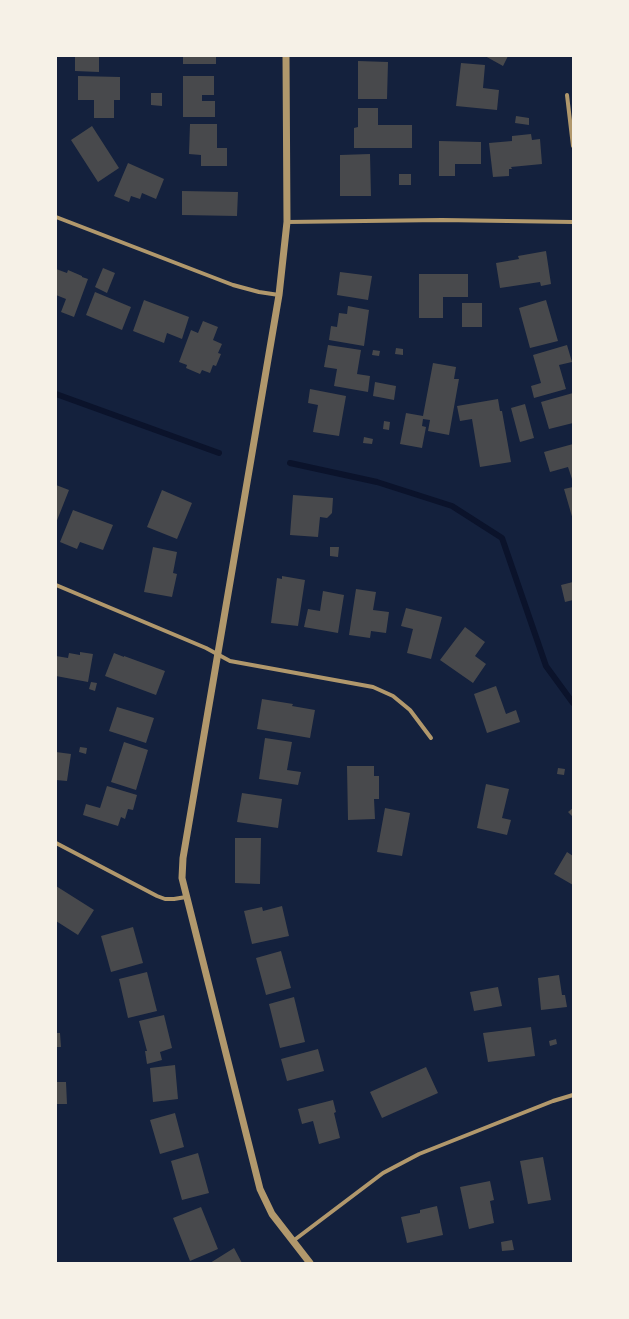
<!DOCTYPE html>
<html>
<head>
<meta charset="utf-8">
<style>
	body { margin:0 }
	#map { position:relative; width:629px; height:1319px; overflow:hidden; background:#14213d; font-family:"Golos Text",sans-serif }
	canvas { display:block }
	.frame { position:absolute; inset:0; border:57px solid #f6f1e7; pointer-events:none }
</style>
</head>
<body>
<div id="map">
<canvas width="629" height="1319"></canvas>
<div class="frame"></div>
</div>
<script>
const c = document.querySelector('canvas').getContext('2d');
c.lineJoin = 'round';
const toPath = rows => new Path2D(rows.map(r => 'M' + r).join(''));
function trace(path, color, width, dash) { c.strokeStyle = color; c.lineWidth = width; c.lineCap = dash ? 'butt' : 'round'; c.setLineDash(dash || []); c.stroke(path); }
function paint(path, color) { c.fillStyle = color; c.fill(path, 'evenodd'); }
trace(toPath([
	[56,394,219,453],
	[290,463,377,482,452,506,502,538,546,666,573,703]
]), '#0b132b', 6);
paint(toPath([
	[75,56,99,56,99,72,75,71],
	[183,56,216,56,216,64,183,64],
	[485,56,508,56,503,66],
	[358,61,388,62,387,99,358,99],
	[461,63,485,65,483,88,499,90,497,110,456,106],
	[78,76,120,77,120,100,114,100,114,118,94,118,94,100,78,100],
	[183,76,214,76,214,95,202,95,202,101,215,101,215,117,183,117],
	[151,93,162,93,162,106,151,105],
	[358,108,378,108,378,125,412,125,412,148,354,148,354,128,358,127],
	[516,116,529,118,529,125,515,123],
	[190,124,217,124,217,148,227,148,227,166,201,166,201,155,189,154],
	[92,126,119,168,98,182,71,140],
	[531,134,532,140,540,139,542,164,511,167,512,169,509,169,509,176,493,177,489,143,512,141,512,136],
	[439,141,481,142,481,164,455,164,455,176,439,176],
	[370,154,371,196,340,196,340,155],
	[128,163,164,179,156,199,142,193,140,199,131,196,129,202,114,196],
	[399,174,411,174,411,185,399,185],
	[182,191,238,192,237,216,182,215],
	[546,251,551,284,541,286,540,282,500,288,496,263,519,259,518,256],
	[103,268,115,273,107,293,95,287],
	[56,269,67,273,68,270,82,276,82,277,88,279,74,317,61,312,66,299,56,295],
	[340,272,372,276,368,300,337,295],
	[419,274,468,274,468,297,443,297,443,318,419,318],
	[95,292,131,307,122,330,86,315],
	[144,300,189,317,182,339,167,333,164,343,133,331],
	[546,300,558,341,530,348,519,308],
	[462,303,482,303,482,327,462,327],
	[348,306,369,310,364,346,329,340,331,326,337,327,339,313,347,314],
	[203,321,218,327,213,340,222,344,218,353,221,354,216,366,213,365,210,373,202,370,200,374,186,368,187,365,179,362,191,330,198,333],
	[328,345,361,350,357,374,370,376,368,392,334,386,337,369,324,367],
	[567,345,572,362,559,365,566,389,534,398,531,386,541,383,533,355],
	[396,348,403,349,403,355,395,354],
	[373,350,380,351,379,356,372,355],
	[433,363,456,367,454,379,459,379,449,435,428,431,430,420,423,419,422,426,426,427,422,448,400,444,406,413,423,416],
	[375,382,396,386,394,400,373,396],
	[310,389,346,396,339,436,313,432,318,405,308,403],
	[573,393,573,423,549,429,541,402],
	[498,399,500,411,502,411,511,462,480,467,472,419,460,421,457,406],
	[525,404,534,438,520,442,511,408],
	[384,421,390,422,389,430,383,429],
	[364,437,373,439,372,444,363,443],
	[573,444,573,482,568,467,550,472,544,452],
	[56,485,69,490,56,523],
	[573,487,573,520,564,489],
	[162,490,192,503,177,539,147,527],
	[293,495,333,498,332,513,327,518,320,517,318,537,290,535],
	[73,510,113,525,103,550,80,542,77,549,60,542],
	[153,547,177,552,173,573,177,574,172,597,144,592],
	[330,547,339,547,338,557,330,556],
	[282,576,305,580,298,626,271,623,277,578,282,579],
	[573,582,573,600,565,602,561,585],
	[356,589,376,592,373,610,389,612,386,633,371,631,370,638,349,635],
	[323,591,344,595,338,633,304,627,308,609,320,611],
	[406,608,442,617,431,659,407,653,413,629,401,626],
	[465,627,485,642,475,656,486,664,473,683,440,660],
	[80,652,93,654,88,682,56,676,56,656,68,658,69,653,80,655],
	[114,653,124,657,124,656,165,671,156,695,105,676],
	[91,682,97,683,95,691,89,689],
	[496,686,506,714,516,710,520,722,487,733,474,694],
	[262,699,293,704,292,706,315,710,310,738,257,729],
	[117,707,154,718,146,743,109,731],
	[265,738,292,742,287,770,301,772,298,785,259,779],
	[124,742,148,750,136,790,111,782],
	[80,747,87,748,86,754,79,752],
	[56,752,71,754,67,781,56,780],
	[347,766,374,766,374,776,379,776,379,799,374,799,375,819,348,820],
	[558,768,565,769,564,775,557,774],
	[486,784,509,789,502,818,511,820,507,835,477,828],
	[107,786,137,795,133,810,128,809,125,819,121,817,118,826,83,815,86,804,100,808],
	[242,793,282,799,278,828,237,822],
	[385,808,410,813,402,856,377,852],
	[573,808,573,817,568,812],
	[235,838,261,838,260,884,235,883],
	[567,852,573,856,573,885,554,874],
	[56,886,94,910,78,935,56,921],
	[282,906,289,936,252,944,244,911,262,907,263,911],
	[133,927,143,963,111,972,101,936],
	[281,951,291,988,266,995,256,958],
	[147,972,157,1011,128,1018,119,979],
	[559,975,562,995,565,995,567,1007,541,1010,538,978],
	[498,987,502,1006,474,1011,470,992],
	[294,997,305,1042,280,1048,269,1004],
	[164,1015,172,1048,160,1052,162,1060,147,1064,145,1051,147,1051,139,1021],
	[531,1027,535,1056,488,1062,483,1033],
	[56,1033,60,1033,61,1047,56,1047],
	[556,1039,557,1044,550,1046,549,1041],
	[318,1049,324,1071,287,1081,281,1059],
	[175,1065,178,1099,153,1102,150,1068],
	[426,1067,438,1093,382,1118,370,1092],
	[56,1082,66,1082,67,1104,56,1104],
	[333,1100,336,1112,334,1113,340,1138,319,1144,313,1121,302,1124,298,1109],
	[175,1113,184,1147,160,1154,150,1120],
	[198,1153,209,1193,182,1200,171,1161],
	[543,1157,551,1200,528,1204,520,1161],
	[490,1181,494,1200,490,1201,494,1223,469,1229,460,1187],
	[437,1206,443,1235,407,1243,401,1217,420,1213,420,1210],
	[201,1207,218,1249,190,1261,173,1218],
	[512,1240,514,1250,502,1251,501,1242],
	[234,1248,242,1263,210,1263]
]), '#48494c');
trace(toPath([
	[567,95,573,146],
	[56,217,233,285,259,292,279,295],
	[287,222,442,220,573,222],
	[56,585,206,648,230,661,373,687,393,696,410,710,431,738],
	[56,843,157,896,165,899,174,899,186,897],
	[293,1241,383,1173,419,1154,553,1101,573,1095]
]), '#b1986c', 4);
trace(toPath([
	[286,56,287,222,279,295,183,858,182,878,260,1189,272,1214,310,1263]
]), '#b1986c', 7);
</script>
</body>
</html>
